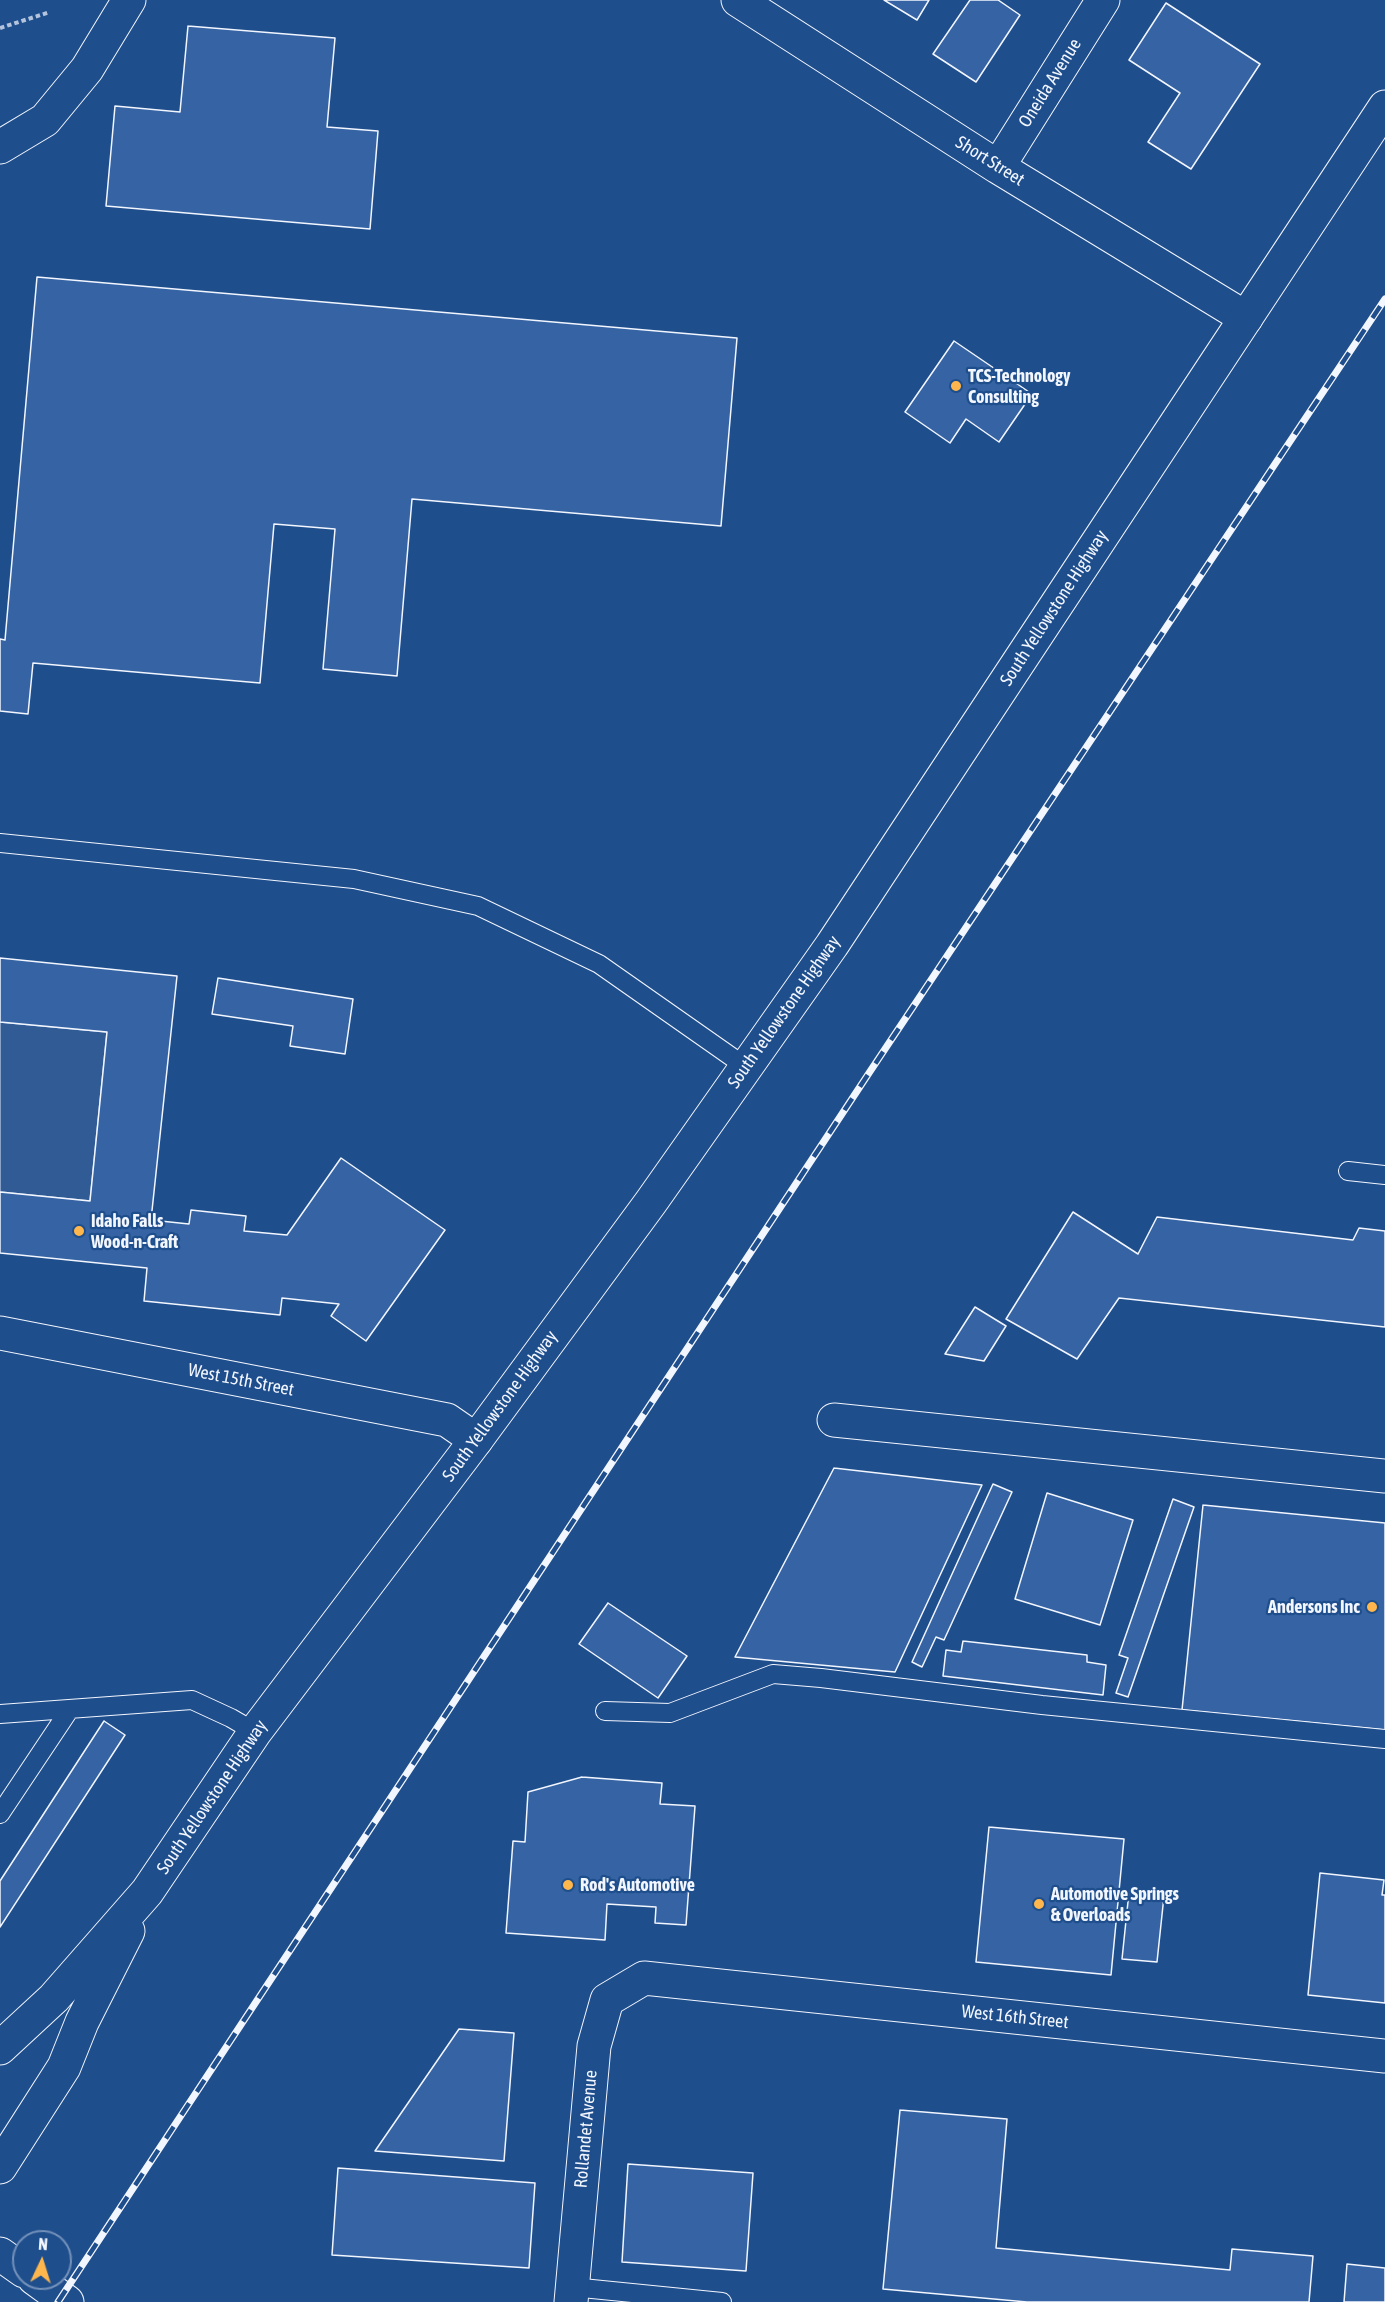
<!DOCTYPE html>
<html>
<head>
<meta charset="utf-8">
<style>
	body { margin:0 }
	#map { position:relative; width:1385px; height:2302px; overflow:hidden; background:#1f4e8c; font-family:"Asap Condensed",sans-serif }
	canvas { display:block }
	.north { position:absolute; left:12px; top:2230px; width:60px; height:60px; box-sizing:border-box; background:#1f4e8c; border:2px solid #7391ba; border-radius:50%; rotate:4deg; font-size:16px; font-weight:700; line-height:24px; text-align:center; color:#f2f6ff }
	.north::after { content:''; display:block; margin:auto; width:21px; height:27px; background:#ffb74d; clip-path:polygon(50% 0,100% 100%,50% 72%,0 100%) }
</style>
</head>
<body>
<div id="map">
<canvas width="1385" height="2302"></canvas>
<div class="north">N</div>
</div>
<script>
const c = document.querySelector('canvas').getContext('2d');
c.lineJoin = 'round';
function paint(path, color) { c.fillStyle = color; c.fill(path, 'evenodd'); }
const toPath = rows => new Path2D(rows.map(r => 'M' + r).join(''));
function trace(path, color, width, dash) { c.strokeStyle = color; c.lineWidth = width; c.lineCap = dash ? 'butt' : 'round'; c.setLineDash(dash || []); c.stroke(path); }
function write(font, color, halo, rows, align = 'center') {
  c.font = font + ' "Asap Condensed",sans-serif'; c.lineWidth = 4.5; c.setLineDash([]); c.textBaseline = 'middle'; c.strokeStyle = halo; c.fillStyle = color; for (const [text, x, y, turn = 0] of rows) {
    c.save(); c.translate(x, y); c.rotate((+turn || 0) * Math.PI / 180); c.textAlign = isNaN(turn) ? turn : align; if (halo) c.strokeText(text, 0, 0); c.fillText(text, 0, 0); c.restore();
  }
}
const built = toPath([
	[0,1022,107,1032,90,1201,0,1192,0,1022]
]);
paint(built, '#305b95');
trace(built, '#a8bbd7', 1.5);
const building = toPath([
	[884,0,929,0,917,20,884,0],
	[970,0,998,0,1020,15,976,82,933,54,970,0],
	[1166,3,1260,64,1191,169,1148,142,1180,93,1129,60,1166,3],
	[188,26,335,38,327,127,378,131,370,229,106,206,115,106,180,112,188,26],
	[37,277,737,338,721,526,412,499,397,676,323,669,335,529,274,524,260,683,33,663,28,714,0,711,0,639,5,640,37,277],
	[954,341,1032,394,999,442,966,419,950,443,905,412,954,341],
	[0,958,177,976,151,1220,189,1224,191,1210,246,1216,244,1231,287,1235,341,1158,445,1230,366,1341,331,1316,339,1304,282,1298,280,1315,144,1301,147,1268,0,1253,0,1192,90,1201,107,1032,0,1022,0,958],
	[218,978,353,999,345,1054,290,1046,293,1026,212,1014,218,978],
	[1073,1212,1138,1254,1157,1217,1353,1240,1359,1228,1385,1231,1385,1327,1119,1298,1077,1359,1006,1319,1073,1212],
	[975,1307,1006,1326,984,1361,945,1354,975,1307],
	[834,1468,982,1485,895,1672,735,1657,834,1468],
	[993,1484,1012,1492,944,1640,936,1637,922,1667,912,1662,993,1484],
	[1047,1493,1133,1520,1100,1625,1015,1599,1047,1493],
	[1173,1499,1194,1507,1128,1697,1116,1693,1128,1658,1119,1655,1173,1499],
	[1203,1505,1385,1523,1385,1730,1182,1710,1203,1505],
	[608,1603,687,1656,658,1698,579,1644,608,1603],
	[963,1641,1087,1655,1087,1662,1106,1665,1103,1695,943,1676,946,1650,961,1652,963,1641],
	[104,1721,125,1735,0,1927,0,1881,104,1721],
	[582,1777,662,1783,660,1804,695,1806,686,1925,655,1923,656,1907,607,1904,605,1940,506,1933,513,1841,525,1842,528,1792,582,1777],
	[989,1827,1124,1839,1111,1975,976,1962,989,1827],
	[1320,1873,1384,1880,1382,1895,1385,1895,1385,2003,1308,1995,1320,1873],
	[1129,1892,1164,1896,1157,1962,1122,1959,1129,1892],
	[459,2029,514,2033,504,2161,375,2151,459,2029],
	[900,2110,1007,2119,996,2248,1230,2270,1232,2249,1313,2256,1309,2302,1027,2302,883,2289,900,2110],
	[628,2164,753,2173,746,2271,622,2262,628,2164],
	[338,2168,535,2183,529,2268,332,2255,338,2168],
	[1347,2264,1385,2268,1385,2302,1344,2302,1347,2264]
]);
paint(building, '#3563a3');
trace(building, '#f2f6ff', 1.5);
const service = toPath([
	[0,843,354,879,478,906,599,964,746,1067],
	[1348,1171,1385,1175],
	[605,1711,670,1713,773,1674,821,1678,1042,1705,1385,1739],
	[0,1714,192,1700,231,1718,255,1732],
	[0,1814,70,1709],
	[572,2287,722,2302]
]);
const minor = toPath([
	[738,0,998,167,1246,318],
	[0,147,45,120,87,69,129,0],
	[998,167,1103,0],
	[0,1333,447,1420,476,1440],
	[834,1420,1385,1476],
	[571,2302,594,2046,607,2000,644,1978,1385,2056]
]);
const primary = toPath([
	[0,2254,24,2271],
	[34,2278,67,2302]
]);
const trunk = toPath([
	[0,2048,54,1998,147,1892,255,1732,476,1440,651,1202,832,945,1385,107],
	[0,2167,64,2067,82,2022,128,1931]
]);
trace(service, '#f2f6ff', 20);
trace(minor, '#f2f6ff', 35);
trace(primary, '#f2f6ff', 35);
trace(trunk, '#f2f6ff', 35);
trace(toPath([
	[0,28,50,12]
]), '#b3c4dc', 4, [4.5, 3]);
trace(service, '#1f4e8c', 18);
trace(minor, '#1f4e8c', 33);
trace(primary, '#1f4e8c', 33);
trace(trunk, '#1f4e8c', 33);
const rail = toPath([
	[58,2302,869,1073,1385,299]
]);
trace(rail, '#f2f6ff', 7);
trace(rail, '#1f4e8c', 4.5, [14]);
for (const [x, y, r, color] of [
	[956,386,6,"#ffb74d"],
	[79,1231,6,"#ffb74d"],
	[1372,1607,6,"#ffb74d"],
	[568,1885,6,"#ffb74d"],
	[1039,1904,6,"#ffb74d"]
]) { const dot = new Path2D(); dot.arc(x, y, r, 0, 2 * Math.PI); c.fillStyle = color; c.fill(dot); trace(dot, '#1f4e8c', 2); }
write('18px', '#f2f6ff', '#1f4e8c', [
	["Oneida Avenue",1050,83,-58],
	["Short Street",990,161,32],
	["South Yellowstone Highway",1054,608,-57],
	["South Yellowstone Highway",784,1012,-55],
	["West 15th Street",241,1380,11],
	["South Yellowstone Highway",500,1406,-54],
	["South Yellowstone Highway",212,1797,-56],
	["West 16th Street",1015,2017,6],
	["Rollandet Avenue",586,2129,-85]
]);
write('bold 18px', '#f2f6ff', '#1f4e8c', [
	["TCS-Technology",968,376],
	["Consulting",968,397],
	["Idaho Falls",91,1221],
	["Wood-n-Craft",91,1242],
	["Andersons Inc",1360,1607,"right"],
	["Rod's Automotive",580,1885],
	["Automotive Springs",1051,1894],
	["& Overloads",1051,1915]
], 'left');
</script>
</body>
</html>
